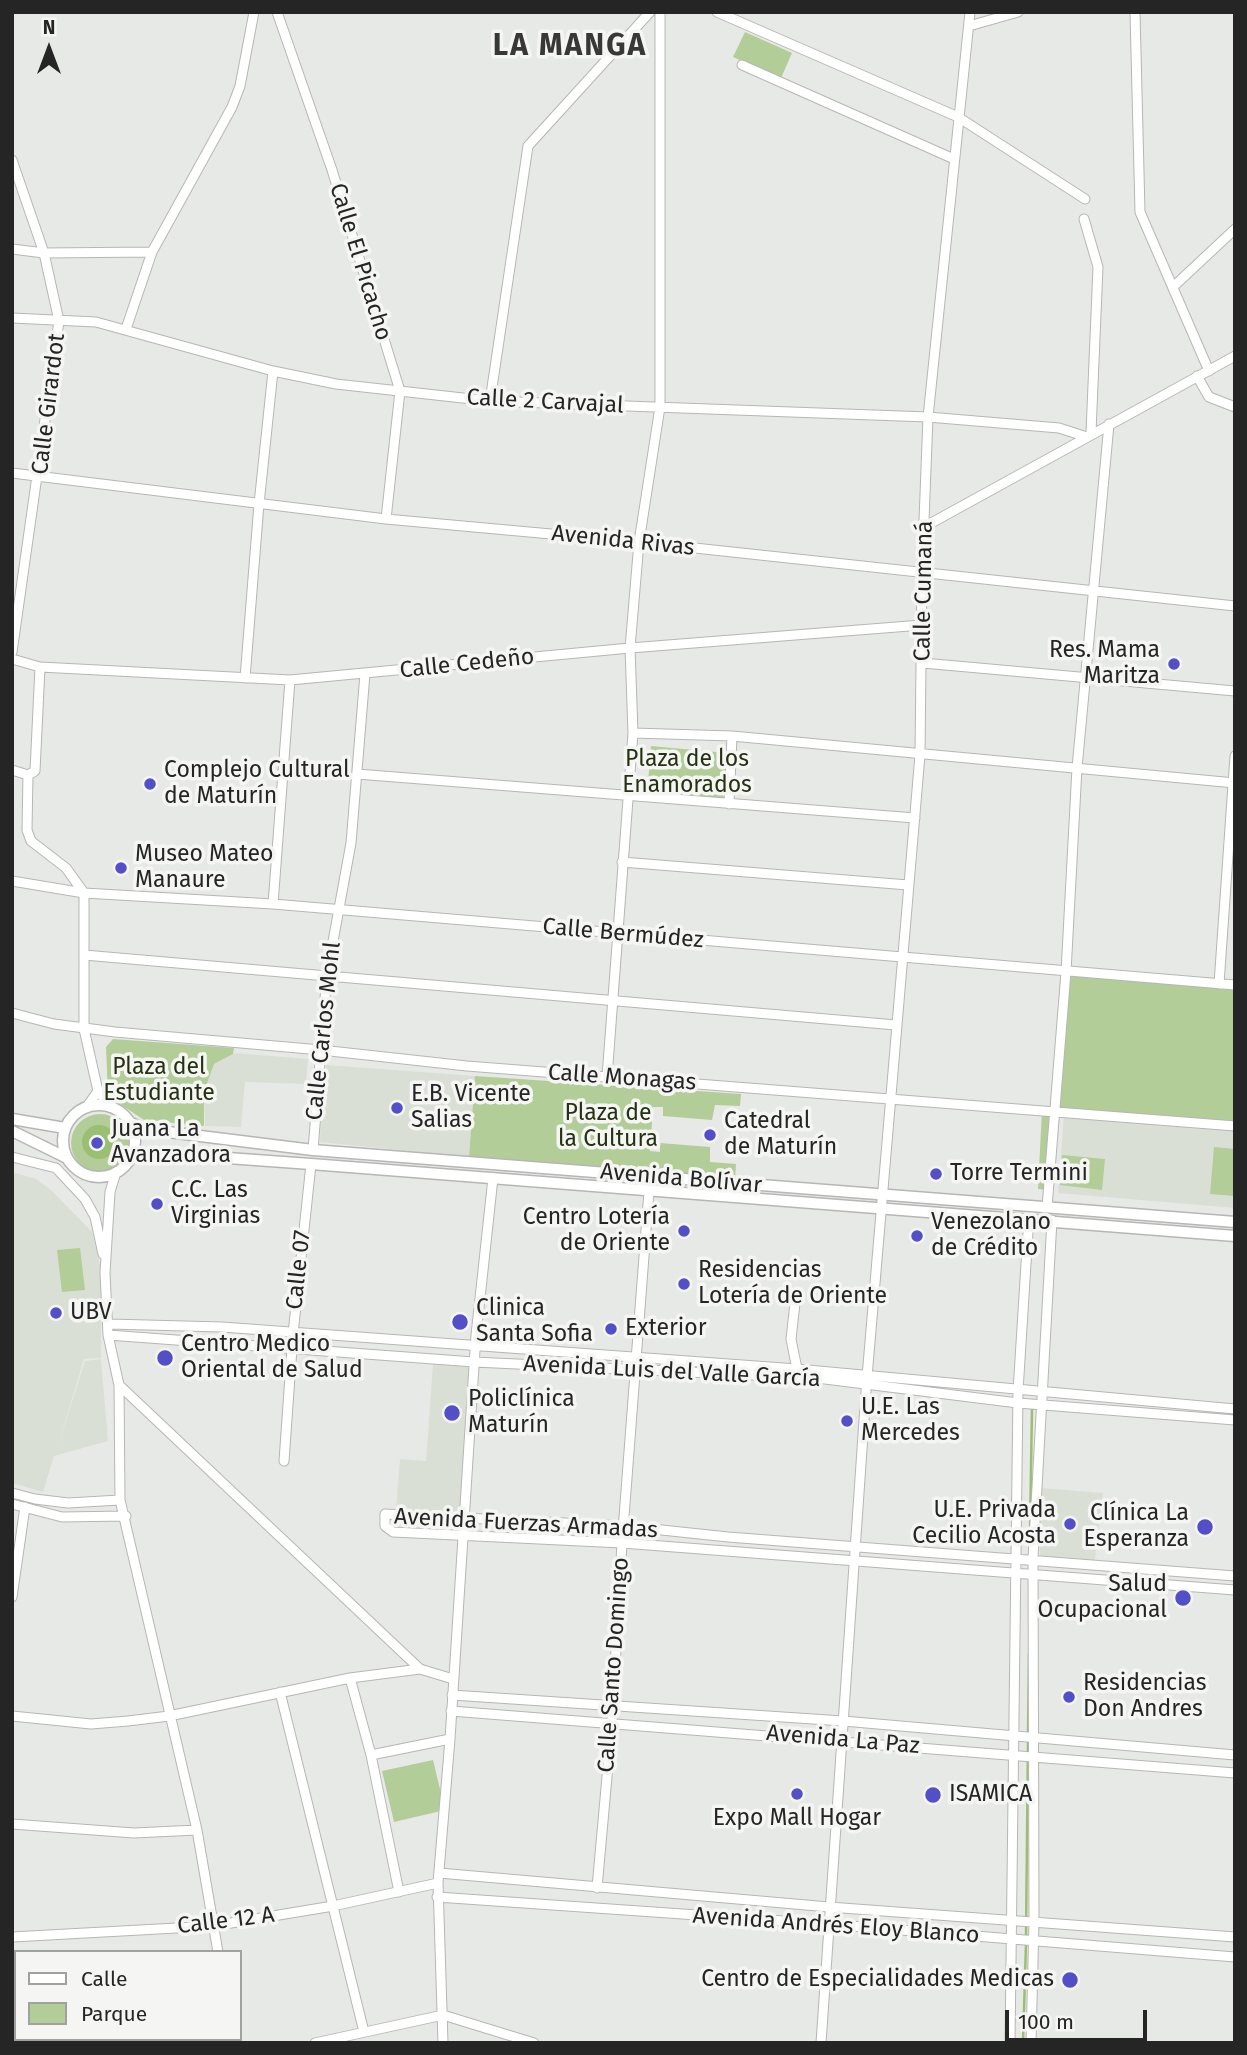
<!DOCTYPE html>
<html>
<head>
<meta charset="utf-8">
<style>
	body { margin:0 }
	#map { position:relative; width:1247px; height:2055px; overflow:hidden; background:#e7e9e6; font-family:"Fira Sans",sans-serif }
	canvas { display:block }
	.frame { position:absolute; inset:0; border:14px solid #242524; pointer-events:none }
	.legend { position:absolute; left:14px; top:1950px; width:228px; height:91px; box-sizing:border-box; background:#f5f6f3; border:2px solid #a1a2a0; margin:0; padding:9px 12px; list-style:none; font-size:21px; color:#242524 }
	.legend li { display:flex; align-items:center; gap:14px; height:35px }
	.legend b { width:35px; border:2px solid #a1a2a0 }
	.north { position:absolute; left:14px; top:14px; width:70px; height:70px; -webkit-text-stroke:5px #f5f6f3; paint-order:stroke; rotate:0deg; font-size:19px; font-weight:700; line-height:28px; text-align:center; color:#242524 }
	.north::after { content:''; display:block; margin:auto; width:24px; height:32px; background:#242524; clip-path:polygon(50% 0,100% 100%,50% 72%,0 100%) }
	.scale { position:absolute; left:1005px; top:2010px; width:142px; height:32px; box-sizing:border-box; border:4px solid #242524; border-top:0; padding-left:9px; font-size:21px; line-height:24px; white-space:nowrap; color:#242524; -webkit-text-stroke:5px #f5f6f3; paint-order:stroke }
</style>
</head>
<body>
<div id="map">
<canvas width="1247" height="2055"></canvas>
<div class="frame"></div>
<ul class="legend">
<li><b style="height:9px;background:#fff"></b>Calle</li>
<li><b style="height:19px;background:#b3cd98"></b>Parque</li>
</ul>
<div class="north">N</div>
<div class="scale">100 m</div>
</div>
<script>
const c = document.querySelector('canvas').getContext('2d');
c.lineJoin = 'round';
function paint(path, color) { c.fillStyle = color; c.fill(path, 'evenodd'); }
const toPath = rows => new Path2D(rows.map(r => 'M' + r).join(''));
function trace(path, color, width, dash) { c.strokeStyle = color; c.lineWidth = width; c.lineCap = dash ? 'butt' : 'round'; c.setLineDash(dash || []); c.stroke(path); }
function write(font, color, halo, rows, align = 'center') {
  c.font = font + ' "Fira Sans",sans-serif'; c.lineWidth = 7; c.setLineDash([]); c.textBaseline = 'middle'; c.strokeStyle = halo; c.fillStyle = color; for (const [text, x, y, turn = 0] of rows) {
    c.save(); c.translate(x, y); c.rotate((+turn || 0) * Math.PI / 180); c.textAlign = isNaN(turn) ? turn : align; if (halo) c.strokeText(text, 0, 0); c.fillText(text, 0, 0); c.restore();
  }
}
paint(toPath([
	[235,1053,308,1059,306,1084,245,1082,241,1127,205,1126,204,1092,214,1064],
	[327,1065,475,1076,469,1157,320,1142,323,1070],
	[1064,1114,1235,1130,1235,1208,1058,1193],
	[12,1172,36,1179,51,1190,92,1232,101,1269,101,1358,84,1359,55,1455,85,1361,101,1359,108,1441,54,1456,43,1492,12,1483],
	[433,1364,479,1368,468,1516,396,1511,400,1459,426,1461],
	[1040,1488,1103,1493,1095,1560,1040,1556]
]), '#dadfd5');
paint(toPath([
	[745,32,792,53,781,78,733,57],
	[651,746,727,753,723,801,647,795],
	[1066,972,1235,985,1235,1126,1054,1111,1048,1190,1038,1189,1042,1110,1053,1111],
	[113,1039,234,1048,233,1054,214,1064,204,1092,204,1126,144,1120,108,1096,106,1047],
	[475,1076,741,1094,740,1106,715,1105,712,1120,663,1116,663,1107,653,1107,650,1151,660,1152,660,1143,710,1147,710,1162,736,1164,735,1180,469,1157],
	'71 1143a29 29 0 1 1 58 0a29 29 0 1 1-58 0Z',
	[1214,1147,1235,1149,1235,1196,1210,1194],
	[1062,1155,1105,1159,1102,1190,1060,1185],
	[80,1248,85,1290,62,1292,57,1250],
	[433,1760,445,1810,394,1822,382,1771]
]), '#b3cd98');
paint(toPath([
	'82 1142a17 17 0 1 1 34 0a17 17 0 1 1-34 0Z'
]), '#9bbf72');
trace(toPath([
	[1030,1531,1032,1409],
	[1028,1734,1029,1654],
	[1026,1937,1028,1741],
	[1023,2043,1026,1944]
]), '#9bbf72', 2.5);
const minor = toPath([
	[277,12,332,170,400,391,386,519],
	[717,12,958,117,1085,199],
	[1135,12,1140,212,1209,371],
	[969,26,1018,12],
	[742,65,954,159],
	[12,160,44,253,59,321,12,652],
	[1084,219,1098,267,1091,432],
	[12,249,44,253,152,252],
	[1173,287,1235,229],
	[12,318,96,322,273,371,336,384,490,401,928,417,1059,428,1084,436],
	[126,329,152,252,232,107,240,86,254,12],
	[1197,376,1209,397,1235,407],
	[490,401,528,146,650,12],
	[12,473,386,519,639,542,1235,606],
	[924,527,1235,356],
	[12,659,40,667,290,680,630,648,922,625],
	[923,663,1235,691],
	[245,678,259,504,273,371],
	[633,733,732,736,1235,783],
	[12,770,28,775],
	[357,774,915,818],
	[28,775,27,830,31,841,66,868,84,893,84,1029,98,1091,110,1107],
	[28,775,35,771,40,667],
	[729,804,732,736],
	[622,862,908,885],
	[12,881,84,893,273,904,1235,985],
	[273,904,290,680],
	[84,955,896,1025],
	[1219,984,1235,756],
	[12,1013,54,1024,115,1032,321,1050,467,1066,1235,1126],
	[607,1077,633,733,630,648,639,542,660,407,660,12],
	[86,1108,98,1091],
	[313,1150,327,974,351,843,365,674],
	[12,1157,56,1168,85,1199,95,1217,103,1254],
	[116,1172,110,1192,105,1273,108,1335,119,1385,120,1500,197,1830,218,1952],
	[1047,1207,1066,972,1077,768,1109,424],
	[795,1303,791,1339,797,1369],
	[109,1324,222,1327,797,1369,1235,1409],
	[108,1335,474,1362,817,1378,1018,1403,1235,1420],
	[119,1385,420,1669],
	[284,1461,293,1334,311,1164],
	[12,1493,35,1499,68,1503,120,1500],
	[12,1504,62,1517,126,1516],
	[1235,1576,728,1537,624,1526,385,1514,385,1526,393,1532,622,1543,1235,1590],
	[12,1597,25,1507],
	[350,1678,371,1755,399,1892],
	[280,1692,364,2032],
	[452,1695,843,1721,1235,1755],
	[451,1711,1235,1773],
	[12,1716,91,1724,128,1721,169,1716,350,1678,420,1669,453,1679],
	[371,1755,450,1739],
	[12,1824,134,1833,197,1830],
	[439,1873,829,1907,1235,1937],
	[597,1888,612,1721,622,1543,649,1191],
	[437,1897,827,1924,1235,1957],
	[12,1937,213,1926,333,1906,438,1883],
	[12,2030,15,2043],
	[113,2039,114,2043],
	[234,2039,235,2043],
	[315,2043,443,2015,534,2043],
	[443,2043,438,1883,450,1739,476,1335,493,1178],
	[821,2043,867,1377,920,755,922,572,928,417,970,12],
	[1010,2043,1018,1391,1028,1232],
	[1031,2043,1034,1921,1033,1558,1052,1220]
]);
const tertiary = toPath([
	'63 1141a36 36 0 1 1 72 0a36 36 0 1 1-72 0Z',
	[12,1119,65,1128],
	[129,1122,144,1129,313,1150,1235,1222],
	[12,1131,67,1158],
	[132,1154,158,1153,311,1164,1235,1236]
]);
trace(minor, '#b6b7b4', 11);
trace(tertiary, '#b6b7b4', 13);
trace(minor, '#fff', 9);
trace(tertiary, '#fff', 10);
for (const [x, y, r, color] of [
	[1174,664,7,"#5350c7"],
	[150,784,7,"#5350c7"],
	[121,868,7,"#5350c7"],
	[397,1108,7,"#5350c7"],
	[710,1135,7,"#5350c7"],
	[97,1143,7,"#5350c7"],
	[936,1174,7,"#5350c7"],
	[157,1204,7,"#5350c7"],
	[684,1231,7,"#5350c7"],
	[917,1236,7,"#5350c7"],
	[684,1284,7,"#5350c7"],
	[56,1313,7,"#5350c7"],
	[460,1322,9,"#5350c7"],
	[611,1329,7,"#5350c7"],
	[165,1358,9,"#5350c7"],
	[452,1413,9,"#5350c7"],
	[847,1421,7,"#5350c7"],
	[1070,1524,7,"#5350c7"],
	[1205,1527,9,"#5350c7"],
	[1183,1598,9,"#5350c7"],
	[1069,1697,7,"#5350c7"],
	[797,1794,7,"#5350c7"],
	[933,1795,9,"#5350c7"],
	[1070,1980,9,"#5350c7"]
]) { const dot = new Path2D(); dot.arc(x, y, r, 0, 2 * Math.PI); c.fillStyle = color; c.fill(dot); trace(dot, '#f5f6f3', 2.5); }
write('23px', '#242524', '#f5f6f3', [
	["Calle El Picacho",360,262,73],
	["Calle 2 Carvajal",545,402,3],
	["Calle Girardot",49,404,-83],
	["Avenida Rivas",623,541,6],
	["Calle Cumaná",924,591,-89],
	["Calle Cedeño",467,664,-6],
	["Calle Bermúdez",623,934,5],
	["Calle Carlos Mohl",324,1031,-84],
	["Calle Monagas",622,1078,4],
	["Avenida Bolívar",681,1179,5],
	["Calle 07",299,1270,-84],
	["Avenida Luis del Valle García",672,1372,3],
	["Avenida Fuerzas Armadas",526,1524,3],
	["Calle Santo Domingo",614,1665,-86],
	["Avenida La Paz",843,1740,5],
	["Calle 12 A",226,1921,-7],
	["Avenida Andrés Eloy Blanco",836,1926,4]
]);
write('23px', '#242524', '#f5f6f3', [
	["Res. Mama",1160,651,"right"],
	["Maritza",1160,677,"right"],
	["Complejo Cultural",164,771],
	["de Maturín",164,797],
	["Museo Mateo",135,855],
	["Manaure",135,881],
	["E.B. Vicente",411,1095],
	["Salias",411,1121],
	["Catedral",724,1122],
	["de Maturín",724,1148],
	["Juana La",111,1130],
	["Avanzadora",111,1156],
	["Torre Termini",950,1174],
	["C.C. Las",171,1191],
	["Virginias",171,1217],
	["Centro Lotería",670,1218,"right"],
	["de Oriente",670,1244,"right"],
	["Venezolano",931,1223],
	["de Crédito",931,1249],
	["Residencias",698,1271],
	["Lotería de Oriente",698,1297],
	["Clinica",476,1309],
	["Santa Sofia",476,1335],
	["UBV",70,1313],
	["Exterior",625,1329],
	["Centro Medico",181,1345],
	["Oriental de Salud",181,1371],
	["Policlínica",468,1400],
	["Maturín",468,1426],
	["U.E. Las",861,1408],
	["Mercedes",861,1434],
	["U.E. Privada",1056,1511,"right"],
	["Cecilio Acosta",1056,1537,"right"],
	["Clínica La",1189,1514,"right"],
	["Esperanza",1189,1540,"right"],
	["Salud",1167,1585,"right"],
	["Ocupacional",1167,1611,"right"],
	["Residencias",1083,1684],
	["Don Andres",1083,1710],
	["ISAMICA",949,1795],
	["Expo Mall Hogar",797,1819,"center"],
	["Centro de Especialidades Medicas",1054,1980,"right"]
], 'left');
write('23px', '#243212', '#f5f6f3', [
	["Plaza de los",687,760],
	["Enamorados",687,786],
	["Plaza del",159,1068],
	["Estudiante",159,1094],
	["Plaza de",608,1114],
	["la Cultura",608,1140]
]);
c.letterSpacing = '2px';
write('bold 30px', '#383937', '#f5f6f3', [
	["LA MANGA",570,47]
]);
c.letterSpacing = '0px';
</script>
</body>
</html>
